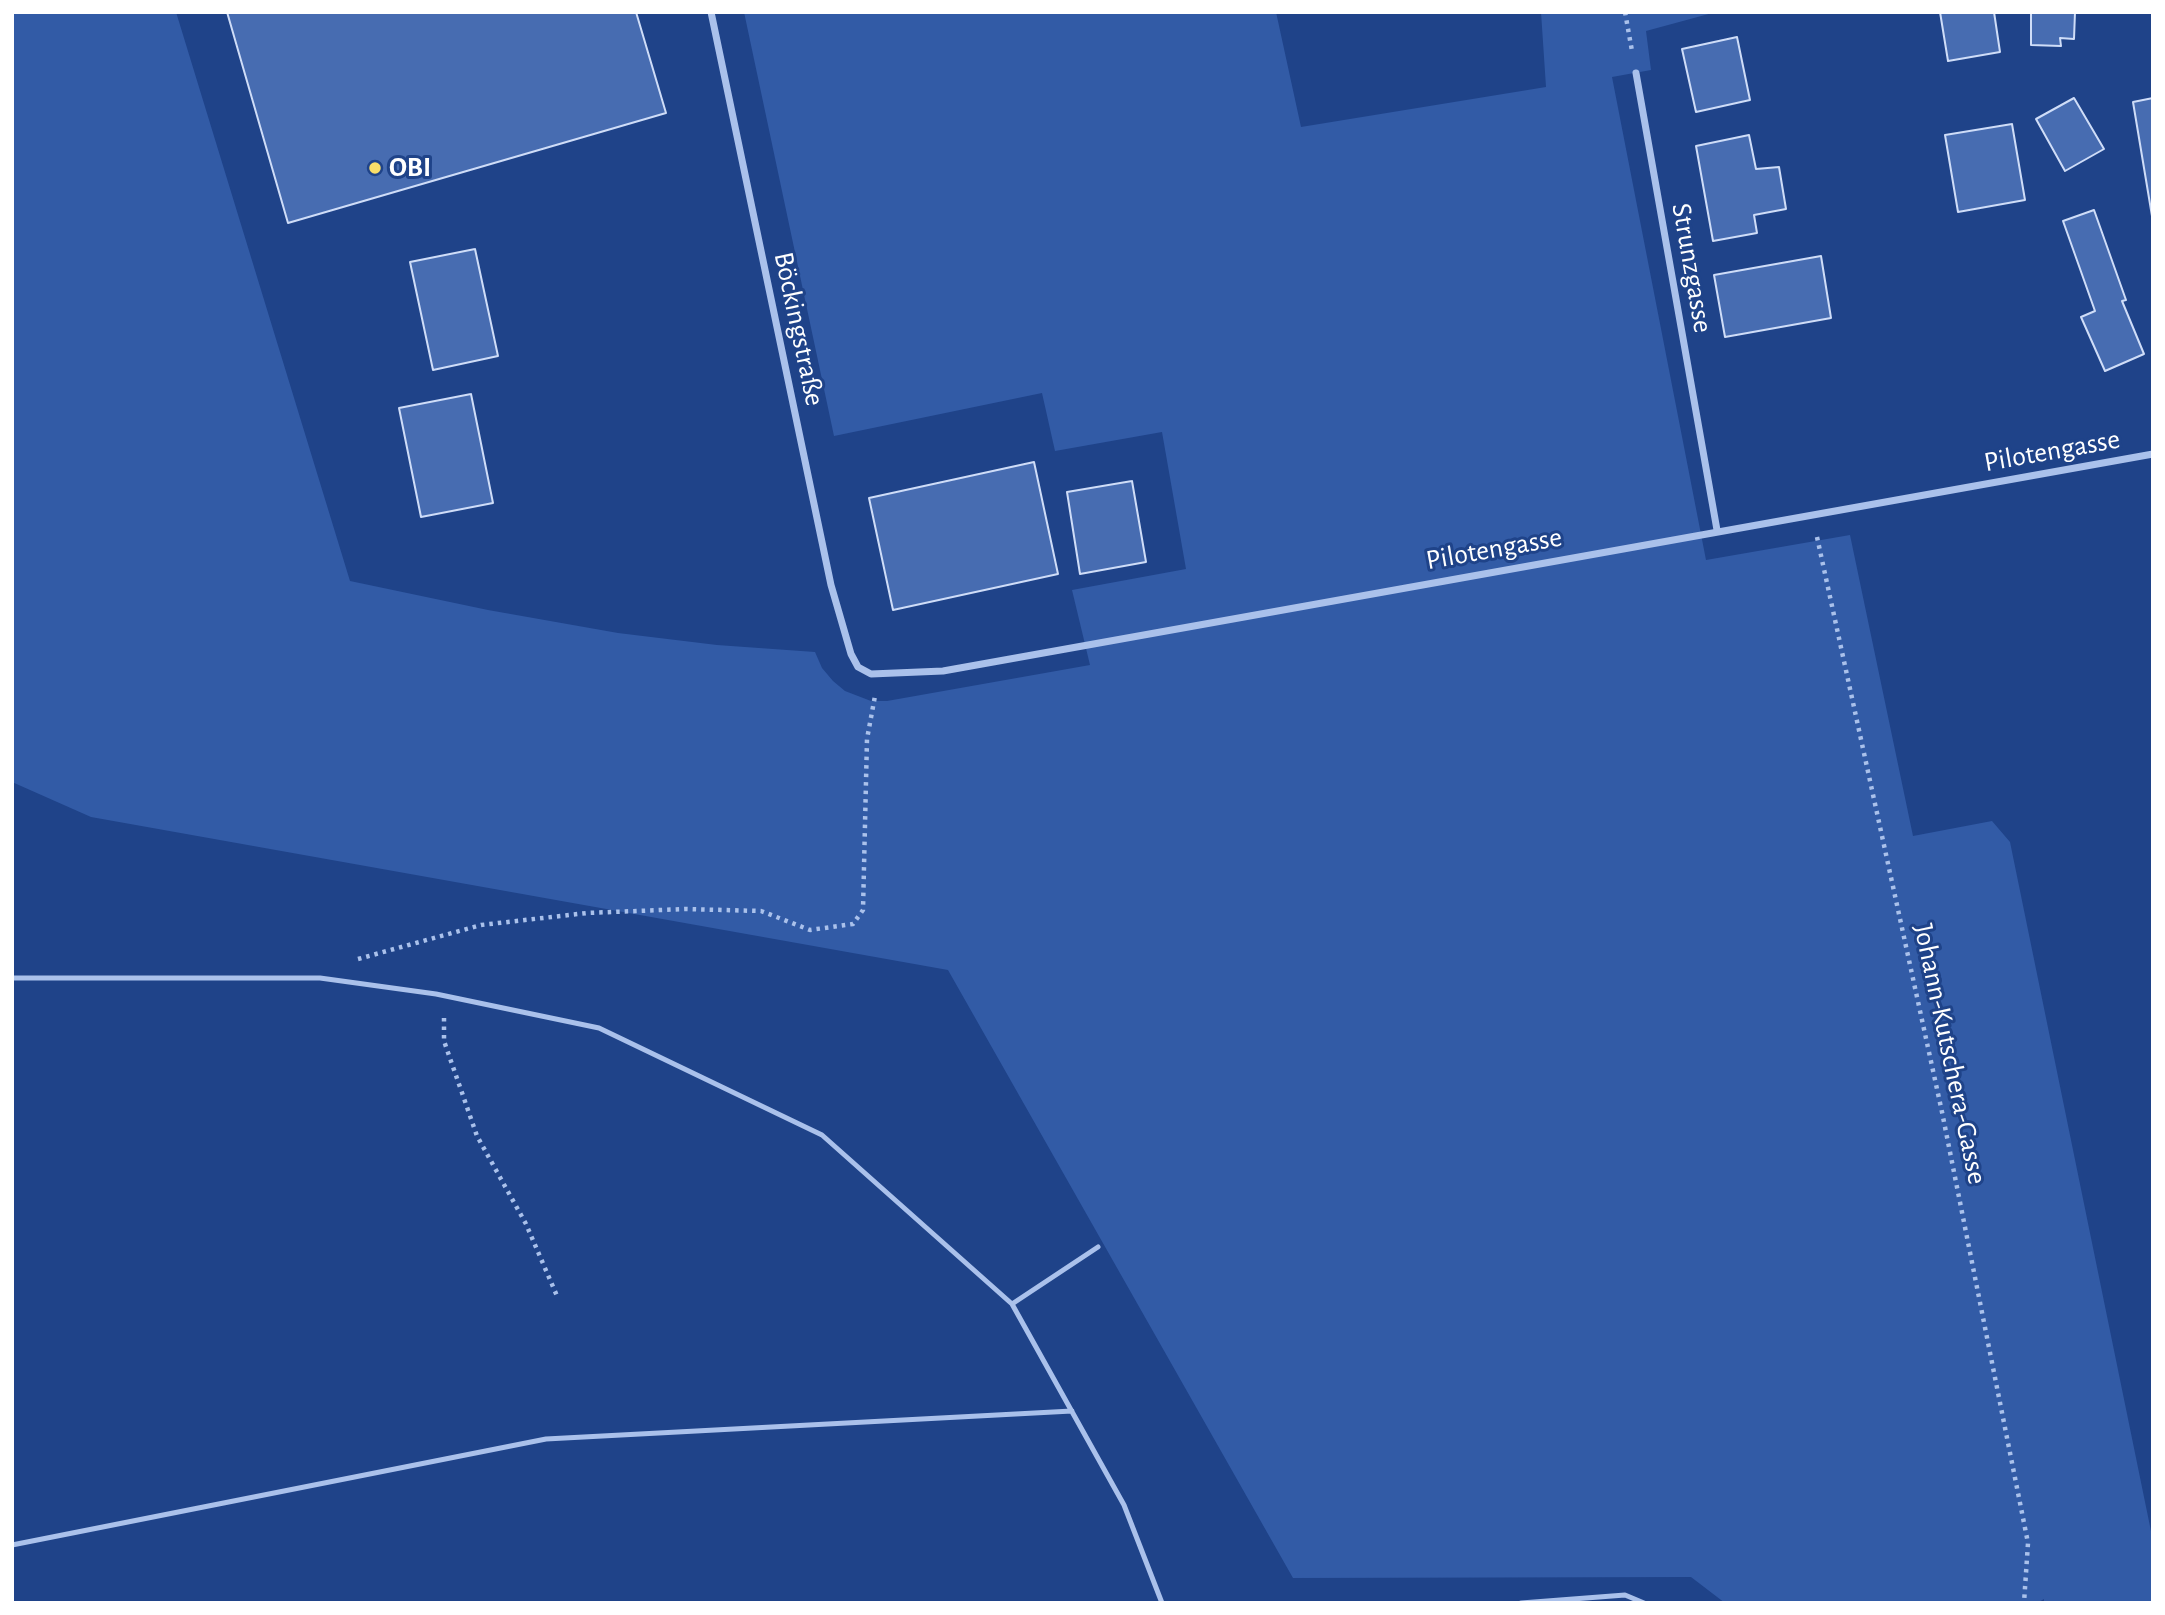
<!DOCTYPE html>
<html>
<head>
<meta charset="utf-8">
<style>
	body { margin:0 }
	#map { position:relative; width:2165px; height:1615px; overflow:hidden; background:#1f4389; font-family:"Alegreya Sans",sans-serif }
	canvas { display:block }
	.frame { position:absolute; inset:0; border:14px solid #fff; pointer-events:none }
</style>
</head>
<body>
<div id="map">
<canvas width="2165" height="1615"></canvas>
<div class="frame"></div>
</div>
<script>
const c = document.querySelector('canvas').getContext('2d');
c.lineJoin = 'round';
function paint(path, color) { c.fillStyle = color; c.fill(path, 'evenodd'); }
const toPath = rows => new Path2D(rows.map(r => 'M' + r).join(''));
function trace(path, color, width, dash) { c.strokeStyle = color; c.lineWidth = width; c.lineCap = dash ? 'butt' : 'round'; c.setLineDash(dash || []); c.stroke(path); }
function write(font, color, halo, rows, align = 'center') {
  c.font = font + ' "Alegreya Sans",sans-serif'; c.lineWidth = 6; c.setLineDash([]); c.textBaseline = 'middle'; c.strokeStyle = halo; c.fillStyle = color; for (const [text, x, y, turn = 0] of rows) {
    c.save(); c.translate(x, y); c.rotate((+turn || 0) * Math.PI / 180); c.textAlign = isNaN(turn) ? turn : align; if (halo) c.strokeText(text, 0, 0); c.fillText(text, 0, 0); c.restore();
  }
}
paint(toPath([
	[12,12,176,12,350,581,488,610,618,633,717,645,815,652,822,668,833,681,845,691,871,701,887,701,1090,665,1072,590,1186,569,1162,432,1055,451,1042,393,834,436,744,12,1276,12,1301,127,1546,87,1541,12,1716,12,1646,31,1651,70,1612,77,1706,560,1850,535,1913,836,1992,821,2010,842,2153,1541,2153,1603,2044,1603,2044,1599,2037,1603,1725,1603,1691,1577,1293,1578,948,970,91,817,12,782]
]), '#325ba6');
const building = toPath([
	[227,12,636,12,666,113,288,223,227,12],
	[1940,12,1994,12,2000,52,1948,61,1940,12],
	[2031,12,2075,12,2074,39,2060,38,2061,46,2031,45,2031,12],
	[1737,37,1750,100,1696,112,1682,49,1737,37],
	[2074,98,2104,149,2065,171,2036,119,2074,98],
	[2153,98,2153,216,2152,216,2133,102,2153,98],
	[2012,124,2025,200,1958,212,1945,135,2012,124],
	[1749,135,1756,169,1779,167,1786,209,1754,215,1757,233,1713,241,1696,146,1749,135],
	[2094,210,2126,300,2122,301,2144,354,2105,371,2081,317,2095,311,2063,221,2094,210],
	[475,249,498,356,433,370,410,262,475,249],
	[1821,256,1831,318,1725,337,1714,275,1821,256],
	[471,394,493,503,421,517,399,408,471,394],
	[1034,462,1058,574,893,610,869,498,1034,462],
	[1132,481,1146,562,1080,574,1067,492,1132,481]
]);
paint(building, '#476cb1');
trace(building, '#cfddf8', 2);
trace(toPath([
	[1625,12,1632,51],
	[1817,537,1942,1112,2028,1543,2024,1603],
	[358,959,481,925,587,913,686,909,761,911,810,930,853,924,863,910,867,739,875,696],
	[444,1018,444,1041,477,1136,526,1224,557,1296]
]), '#aac1eb', 4.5, [3.5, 5]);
trace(toPath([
	[12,978,320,978,436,994,599,1028,822,1135,1012,1304,1124,1505,1162,1603],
	[1012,1304,1098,1247],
	[12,1545,546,1439,1072,1411],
	[1521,1603,1625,1595,1644,1603]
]), '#aac1eb', 5);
trace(toPath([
	[711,12,831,585,851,654,858,667,871,674,943,671,2153,454],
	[1636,73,1717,530]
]), '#aac1eb', 7);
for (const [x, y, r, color] of [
	[375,168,7,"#f9de69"]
]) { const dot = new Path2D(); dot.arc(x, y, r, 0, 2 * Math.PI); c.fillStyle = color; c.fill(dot); trace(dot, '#1f4389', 2.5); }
write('bold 28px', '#fff', '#1f4389', [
	["OBI",389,168]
], 'left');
write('28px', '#fff', '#1f4389', [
	["Strunzgasse",1692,268,80],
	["Böckingstraße",799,329,78],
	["Pilotengasse",2052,451,-10],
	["Pilotengasse",1494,549,-10],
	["Johann-Kutschera-Gasse",1950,1054,78]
]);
</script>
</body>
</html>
